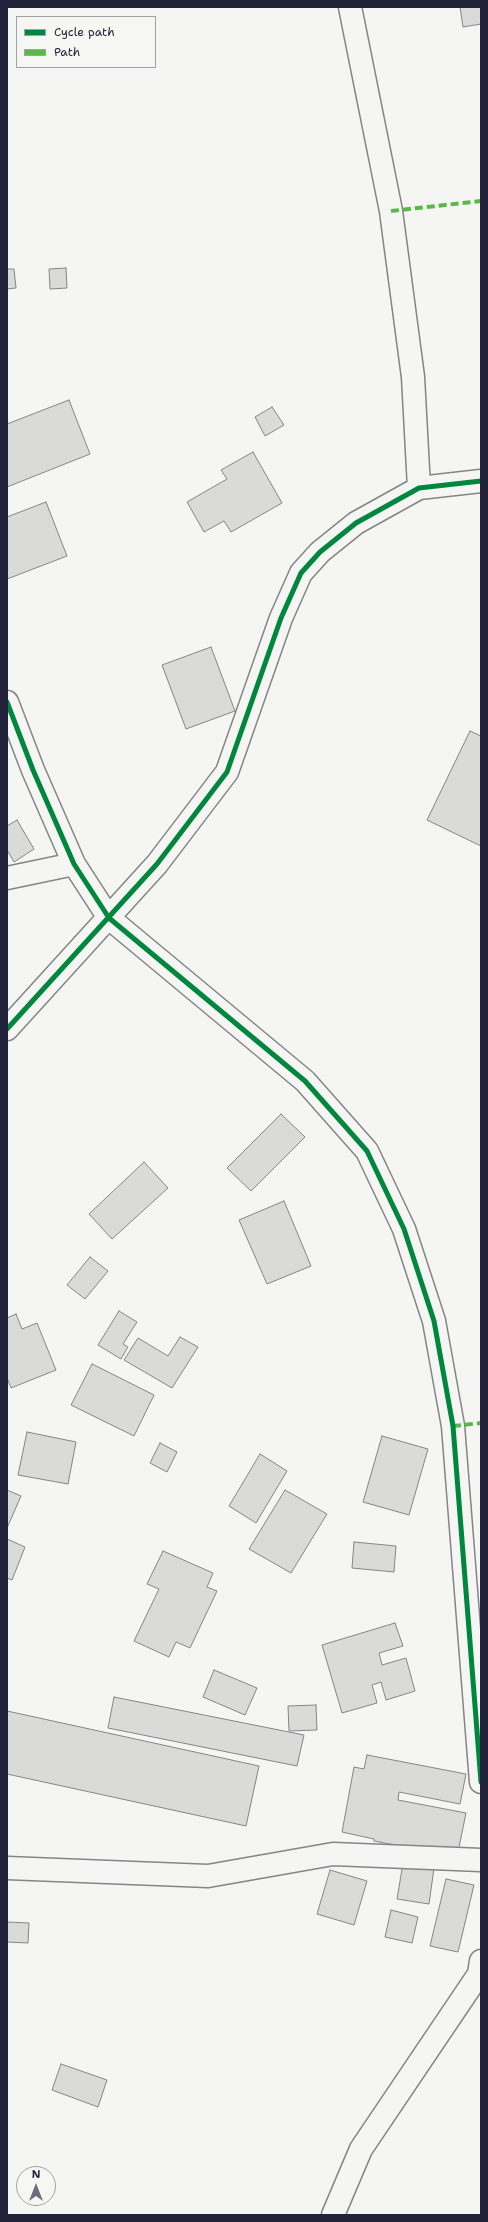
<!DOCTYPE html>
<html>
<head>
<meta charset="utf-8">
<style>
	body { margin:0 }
	#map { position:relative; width:488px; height:2222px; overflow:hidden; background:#f5f5f3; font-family:"Shantell Sans",sans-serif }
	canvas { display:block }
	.frame { position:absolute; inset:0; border:8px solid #22223b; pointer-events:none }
	.legend { position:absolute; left:16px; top:16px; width:140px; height:52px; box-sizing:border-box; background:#f6f6f2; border:1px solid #a1a1a9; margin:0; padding:5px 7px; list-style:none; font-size:12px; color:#22223b }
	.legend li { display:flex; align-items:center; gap:8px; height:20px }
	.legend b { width:20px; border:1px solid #a1a1a9 }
	.north { position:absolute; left:16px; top:2166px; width:40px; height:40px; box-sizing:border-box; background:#f6f6f2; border:1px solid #a1a1a9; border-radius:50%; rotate:0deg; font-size:11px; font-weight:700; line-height:16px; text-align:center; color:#22223b }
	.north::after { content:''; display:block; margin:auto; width:14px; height:18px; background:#6c6c7b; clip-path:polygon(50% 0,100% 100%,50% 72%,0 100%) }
</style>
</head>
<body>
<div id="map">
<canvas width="488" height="2222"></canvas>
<div class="frame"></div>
<ul class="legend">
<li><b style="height:5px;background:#00873e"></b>Cycle path</li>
<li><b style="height:5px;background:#58b947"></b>Path</li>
</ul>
<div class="north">N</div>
</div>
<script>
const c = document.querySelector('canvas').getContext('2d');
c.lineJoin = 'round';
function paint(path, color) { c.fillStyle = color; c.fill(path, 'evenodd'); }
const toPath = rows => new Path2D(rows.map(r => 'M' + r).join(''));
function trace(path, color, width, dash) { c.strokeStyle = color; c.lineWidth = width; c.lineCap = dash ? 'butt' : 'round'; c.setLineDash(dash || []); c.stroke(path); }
const building = toPath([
	[460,7,481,7,481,24,463,27,460,7],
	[66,268,67,288,50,289,49,269,66,268],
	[7,269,14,269,16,288,7,289,7,269],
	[69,400,90,454,7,487,7,424,69,400],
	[272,407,284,425,265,436,255,417,272,407],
	[253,452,282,503,231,532,224,521,204,532,187,502,227,479,221,470,253,452],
	[46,502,67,556,7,579,7,517,46,502],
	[211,647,235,711,186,729,162,665,211,647],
	[470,731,481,736,481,846,427,820,470,731],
	[17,820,34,849,14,862,7,850,7,826,17,820],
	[281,1114,305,1137,251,1191,227,1168,281,1114],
	[144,1162,168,1188,112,1239,89,1214,144,1162],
	[284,1201,311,1266,267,1284,239,1220,284,1201],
	[90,1257,108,1271,85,1299,67,1285,90,1257],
	[119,1311,137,1322,123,1344,128,1347,121,1359,98,1345,119,1311],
	[16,1314,22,1329,37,1323,56,1370,11,1388,7,1378,7,1318,16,1314],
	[180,1337,198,1347,172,1388,124,1360,138,1338,168,1356,180,1337],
	[92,1364,154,1395,134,1436,71,1405,92,1364],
	[27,1432,76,1442,68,1484,18,1475,27,1432],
	[382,1436,428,1449,409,1515,363,1502,382,1436],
	[160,1443,177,1452,167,1472,150,1463,160,1443],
	[260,1454,287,1471,256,1523,229,1506,260,1454],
	[7,1490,21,1496,7,1528,7,1490],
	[285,1490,327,1514,291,1573,249,1549,285,1490],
	[7,1539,25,1547,12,1580,7,1578,7,1539],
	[354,1542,396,1546,394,1572,352,1568,354,1542],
	[163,1551,213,1573,207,1587,217,1591,190,1648,176,1642,169,1657,134,1641,159,1589,147,1584,163,1551],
	[395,1623,403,1646,379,1653,382,1665,406,1658,415,1691,386,1700,381,1682,372,1685,377,1703,342,1713,322,1645,395,1623],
	[214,1670,257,1688,245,1715,203,1697,214,1670],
	[114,1697,304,1735,297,1766,108,1728,114,1697],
	[316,1705,317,1730,289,1731,288,1706,316,1705],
	[7,1711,259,1766,246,1826,7,1774,7,1711],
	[367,1755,466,1774,460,1804,399,1792,398,1800,466,1813,457,1857,374,1841,374,1839,342,1832,354,1767,364,1769,367,1755],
	[403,1863,434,1868,429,1904,397,1899,403,1863],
	[330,1870,367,1881,354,1925,317,1914,330,1870],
	[446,1879,474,1885,458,1952,430,1946,446,1879],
	[391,1910,418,1917,412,1943,385,1937,391,1910],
	[7,1922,29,1923,28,1943,7,1942,7,1922],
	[61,2064,107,2080,98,2107,52,2090,61,2064]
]);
paint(building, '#dadad9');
trace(building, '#858589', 1);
const minor = toPath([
	[350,7,391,211,413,377,419,488],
	[7,702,33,770,74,864,109,918,305,1081,367,1151,404,1229,434,1321,453,1426,481,1782],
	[7,878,74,864],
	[7,1029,157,864,227,772,281,618,301,573,320,552,356,523,419,488,481,481],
	[7,1868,208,1876,333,1854,481,1860],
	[333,2215,361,2149,479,1974,481,1961]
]);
trace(minor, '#858589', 25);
trace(minor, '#f5f5f3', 22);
trace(toPath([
	[391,211,481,201],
	[453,1426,481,1423]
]), '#58b947', 4, [8, 4]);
trace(toPath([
	[7,702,33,770,74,864,109,918,305,1081,367,1151,404,1229,434,1321,453,1426,481,1782],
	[7,1029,157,864,227,772,281,618,301,573,320,552,356,523,419,488,481,481]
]), '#00873e', 5);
</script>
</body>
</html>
